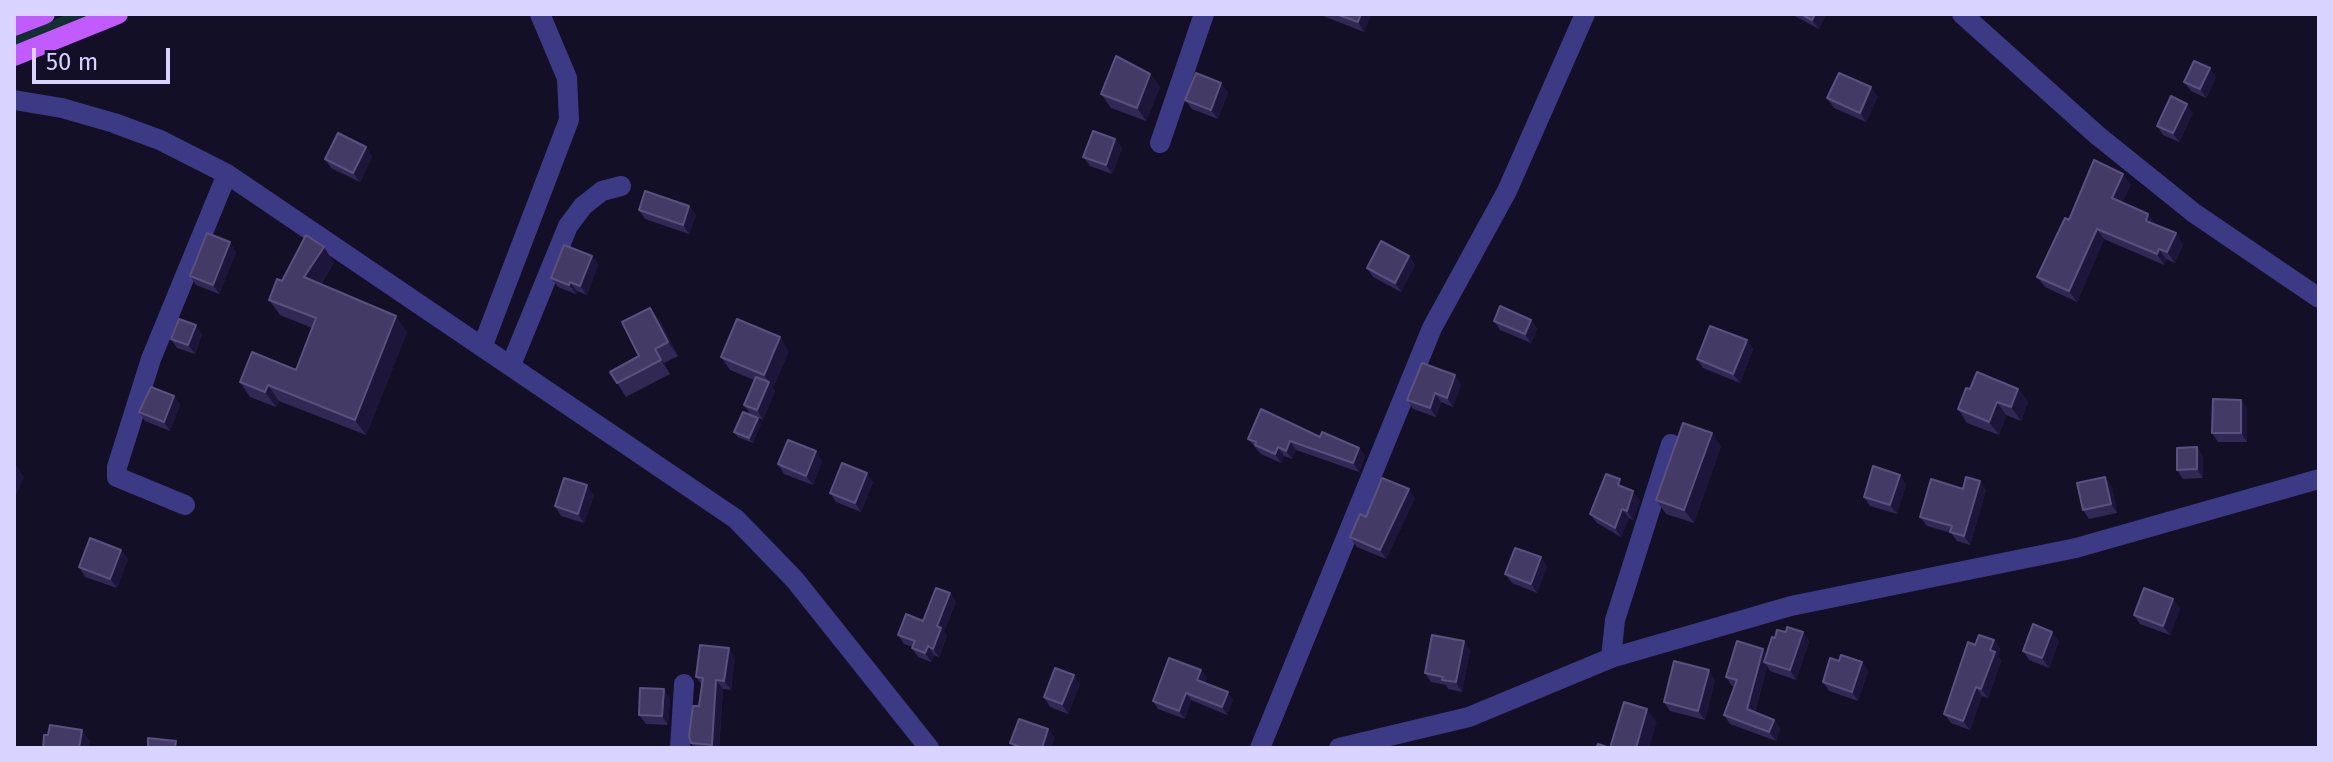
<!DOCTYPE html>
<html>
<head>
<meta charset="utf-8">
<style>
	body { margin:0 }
	#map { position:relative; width:2333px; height:762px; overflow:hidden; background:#130f26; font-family:"Fira Sans",sans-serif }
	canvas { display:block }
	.frame { position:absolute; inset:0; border:16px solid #d9d4ff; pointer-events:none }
	.scale { position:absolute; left:32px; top:48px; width:138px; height:36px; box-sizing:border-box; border:4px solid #d9d4ff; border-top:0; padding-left:10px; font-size:24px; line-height:28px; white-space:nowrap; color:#d9d4ff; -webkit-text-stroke:6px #130f26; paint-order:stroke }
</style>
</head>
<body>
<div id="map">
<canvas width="2333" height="762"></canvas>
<div class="frame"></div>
<div class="scale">50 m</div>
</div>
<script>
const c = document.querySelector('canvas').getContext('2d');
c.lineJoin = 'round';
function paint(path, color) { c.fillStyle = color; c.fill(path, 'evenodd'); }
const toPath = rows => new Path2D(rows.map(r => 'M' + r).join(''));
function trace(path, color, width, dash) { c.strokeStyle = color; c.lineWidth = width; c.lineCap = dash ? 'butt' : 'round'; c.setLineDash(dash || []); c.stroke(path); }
paint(toPath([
	[68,14,91,14,14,45,14,36]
]), '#12302f');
trace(toPath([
	[1962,14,2097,135,2194,213,2319,298],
	[14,100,62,108,114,123,160,140,227,174,736,519,795,580,929,748],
	[1160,143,1204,14],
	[483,345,569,120,567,78,540,14],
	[511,365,568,226,583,206,602,191,621,186],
	[185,505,117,477,117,467,151,359,227,174],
	[1611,658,1615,620,1671,444],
	[680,748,684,684],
	[1260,748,1432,328,1507,191,1585,14],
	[1339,748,1469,717,1611,658,1791,606,2076,548,2319,479]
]), '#3d3a85', 20);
trace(toPath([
	[14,26,45,14],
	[14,56,118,14]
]), '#c25bff', 20);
paint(toPath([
	[1322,14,1371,14,1364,32,1323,16],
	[1791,14,1826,14,1819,29],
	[1150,74,1160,87,1146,121,1111,108,1101,94],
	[2216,77,2206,98,2191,91,2184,82],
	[1228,92,1218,119,1192,109,1185,100],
	[1878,96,1866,122,1834,108,1827,98],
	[2193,113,2179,142,2163,135,2157,126],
	[1115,139,1122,148,1112,174,1090,166,1083,157],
	[366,147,372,157,360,182,331,168,325,159],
	[2131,184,2122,202,2183,244,2175,263,2166,259,2164,265,2104,239,2077,302,2045,287,2037,277,2069,220],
	[689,206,696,215,689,234,645,219,639,210],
	[324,247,334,263,321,284,407,332,366,435,279,401,276,407,250,397,240,382,296,370,312,328,280,315,269,300,282,281],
	[236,252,219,294,196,285,190,276],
	[592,256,598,265,587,295,577,291,576,294,558,287,551,278],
	[1409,256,1415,265,1401,292,1373,277,1367,268],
	[650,308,660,321,678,356,664,363,670,374,626,397,617,383,639,356],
	[1531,320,1537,329,1531,343,1500,330,1494,321],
	[202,334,195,354,177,348,171,339],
	[1747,340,1753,349,1740,383,1703,368,1697,359],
	[789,351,773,388,775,391,763,420,750,414,744,405,754,380,730,370,721,357],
	[1461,384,1453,407,1441,402,1436,417,1413,409,1407,400],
	[1970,389,2018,389,2028,402,2021,421,2006,415,1999,435,1967,423,1958,409],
	[174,396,180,405,170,431,145,421,139,412],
	[2241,400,2247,409,2247,442,2218,442,2212,433],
	[761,423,753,443,738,437,734,432],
	[1320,437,1359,448,1365,456,1359,472,1296,450,1292,459,1284,456,1281,463,1261,454,1248,439],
	[1721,446,1694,523,1666,514,1656,500],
	[2197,447,2203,457,2203,478,2183,479,2177,470],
	[822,461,813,485,784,474,778,464],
	[2105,477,2112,487,2117,513,2089,519,2083,510],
	[1980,481,1986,490,1970,545,1957,541,1951,533,1927,526,1920,517,1963,489],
	[873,482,861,512,836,502,830,493],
	[1906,484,1897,514,1870,506,1864,497],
	[1626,488,1640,500,1633,520,1629,518,1621,537,1597,523,1590,514],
	[594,495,584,523,561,516,555,506],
	[1415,498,1386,559,1357,547,1350,537,1366,517],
	[121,550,128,559,117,588,85,577,79,567],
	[1547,566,1537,593,1512,583,1505,574],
	[950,593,956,602,944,631,947,636,939,657,934,655,931,662,918,657,912,648,913,647,904,644,898,635,923,621],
	[2173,599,2180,609,2170,635,2140,624,2134,615],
	[1994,640,2000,649,1998,656,2001,661,1988,698,1982,696,1970,730,1951,723,1944,714,1975,645],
	[1464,641,1470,650,1462,692,1448,689,1446,685,1431,682,1425,673],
	[1809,641,1796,680,1770,671,1767,666,1755,712,1774,720,1780,729,1776,741,1730,724,1724,715,1735,686,1732,686,1726,677,1766,654],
	[2059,641,2049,668,2029,660,2023,651],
	[735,657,731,690,723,689,719,748,694,748,691,743,699,706,702,685,696,677],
	[1839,661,1862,662,1868,671,1858,701,1829,691,1823,682],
	[1207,677,1205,683,1233,700,1227,715,1191,700,1185,719,1158,709,1153,701],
	[1715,680,1705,720,1670,711,1664,702],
	[1080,684,1068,714,1050,707,1044,697],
	[670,698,668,725,646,724,639,715]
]), '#312854');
paint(toPath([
	[1361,14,1371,14,1364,32,1358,22],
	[1815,14,1826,14,1819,29,1812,20],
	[2210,68,2216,77,2206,98,2200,89],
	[1150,74,1160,87,1146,121,1137,108],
	[1221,83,1228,92,1218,119,1211,110],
	[1871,87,1878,96,1866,122,1860,113],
	[2187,104,2193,113,2179,142,2173,133],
	[1115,139,1122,148,1112,174,1106,165],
	[366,147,372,157,360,182,353,173],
	[2123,174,2131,184,2120,208,2112,198],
	[689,206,696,215,689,234,683,225],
	[2148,214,2156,224,2153,231,2146,221],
	[2097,229,2104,239,2077,302,2069,291],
	[2176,233,2183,244,2175,263,2167,252],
	[230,242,236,252,219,294,213,285],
	[324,247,334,263,315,292,304,277],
	[2159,249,2166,259,2164,265,2157,254],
	[592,256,598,265,587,295,580,286],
	[1409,256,1415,265,1401,292,1395,283],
	[570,282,577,291,576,294,569,285],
	[650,308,660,321,678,356,668,342],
	[396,316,407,332,366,435,355,420],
	[1531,320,1537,329,1531,343,1525,334],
	[196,325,202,334,195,354,188,345],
	[780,337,789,351,773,388,764,375],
	[1747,340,1753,349,1740,383,1733,374],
	[655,349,664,363,670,374,661,360],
	[1455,375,1461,384,1453,407,1447,398],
	[769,382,775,391,763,420,757,410],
	[268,385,279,401,276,407,265,392],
	[2018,389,2028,402,2021,421,2011,407],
	[1435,393,1441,402,1436,417,1430,408],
	[174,396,180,405,170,431,164,422],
	[2241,400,2247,409,2247,442,2241,433],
	[1997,402,2006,415,1999,435,1989,422],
	[758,418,761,423,753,443,749,438],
	[1712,433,1721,446,1694,523,1684,510],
	[1290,441,1296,450,1292,459,1286,451],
	[1278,447,1284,456,1281,463,1275,454],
	[2197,447,2203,457,2203,478,2197,469],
	[1359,448,1365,456,1359,472,1353,463],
	[816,451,822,461,813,485,806,476],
	[15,463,24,477,15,498,14,496],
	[867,473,873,482,861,512,855,503],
	[1900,475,1906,484,1897,514,1890,505],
	[2105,477,2112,487,2117,513,2111,504],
	[1980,481,1986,490,1970,545,1964,536],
	[587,485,594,495,584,523,578,514],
	[1409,489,1415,498,1386,559,1380,550],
	[1633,491,1640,500,1633,520,1627,511],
	[1622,509,1629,518,1621,537,1615,528],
	[121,550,128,559,117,588,110,579],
	[1541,557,1547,566,1537,593,1531,584],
	[950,593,956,602,944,631,947,636,939,657,933,649,937,626],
	[2173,599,2180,609,2170,635,2163,626],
	[1803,632,1809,641,1796,680,1790,670],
	[2052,632,2059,641,2049,668,2042,658],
	[1994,640,2000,649,1998,656,2001,661,1988,698,1981,689,1990,650],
	[1464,641,1470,650,1462,692,1456,682],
	[928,646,934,655,931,662,925,653],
	[729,648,735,657,731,690,724,681],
	[1763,649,1769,658,1764,662,1767,666,1753,718,1747,709],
	[1862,662,1868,671,1858,701,1852,692],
	[1201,670,1207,677,1203,687,1197,680],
	[1709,670,1715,680,1705,720,1698,711],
	[1074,675,1080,684,1068,714,1062,704],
	[716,680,723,689,719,748,715,748,712,745],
	[1976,687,1982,696,1970,730,1963,721],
	[664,689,670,698,668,725,662,716],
	[1228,692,1233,700,1227,715,1222,707],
	[1186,693,1191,700,1185,719,1179,711],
	[1647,709,1657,722,1649,748,1636,748],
	[1774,720,1780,729,1776,741,1769,732],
	[1048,729,1055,738,1051,748,1042,748],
	[82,730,90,741,89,748,79,748]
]), '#1d163a');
const building = toPath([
	[1336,14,1361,14,1358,22,1336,14],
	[1801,14,1815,14,1812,20,1801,14],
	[1116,56,1150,74,1137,108,1101,94,1116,56],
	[2194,61,2210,68,2200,89,2184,82,2194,61],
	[1196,73,1221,83,1211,110,1185,100,1196,73],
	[1839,73,1871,87,1860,113,1827,98,1839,73],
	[2171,96,2187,104,2173,133,2157,126,2171,96],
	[1093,131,1115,139,1106,165,1083,157,1093,131],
	[338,133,366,147,353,173,325,159,338,133],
	[2094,160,2123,174,2112,198,2148,214,2146,221,2176,233,2167,252,2159,249,2157,254,2097,229,2069,291,2037,277,2065,218,2069,220,2094,160],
	[645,191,689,206,683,225,639,210,645,191],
	[207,233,230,242,213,285,190,276,207,233],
	[306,235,324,247,304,277,396,316,355,420,268,385,265,392,240,382,252,352,296,370,316,318,269,300,277,279,282,281,306,235],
	[1381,241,1409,256,1395,283,1367,268,1381,241],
	[564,245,592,256,580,286,570,282,569,285,551,278,564,245],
	[1500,306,1531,320,1525,334,1494,321,1500,306],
	[650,308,668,342,655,349,661,360,617,383,610,372,639,356,622,322,650,308],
	[179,319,196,325,188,345,171,339,179,319],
	[737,319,780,337,764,375,721,357,737,319],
	[1710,326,1747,340,1733,374,1697,359,1710,326],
	[1422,363,1455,375,1447,398,1435,393,1430,408,1407,400,1422,363],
	[1977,372,2018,389,2011,407,1997,402,1989,422,1958,409,1966,388,1970,389,1977,372],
	[756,377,769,382,757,410,744,405,756,377],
	[151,387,174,396,164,422,139,412,151,387],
	[2213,399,2241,400,2241,433,2212,433,2213,399],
	[1261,409,1320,437,1322,432,1359,448,1353,463,1290,441,1286,451,1278,447,1275,454,1255,445,1256,442,1248,439,1261,409],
	[743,412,758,418,749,438,734,432,743,412],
	[1683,423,1712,433,1684,510,1656,500,1683,423],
	[788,440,816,451,806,476,778,464,788,440],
	[2197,447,2197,469,2177,470,2177,448,2197,447],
	[842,463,867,473,855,503,830,493,842,463],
	[1873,466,1900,475,1890,505,1864,497,1873,466],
	[1606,474,1620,479,1618,485,1633,491,1627,511,1622,509,1615,528,1590,514,1606,474],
	[1966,477,1980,481,1964,536,1950,532,1952,526,1920,517,1931,479,1963,489,1966,477],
	[2105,477,2111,504,2083,510,2077,483,2105,477],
	[564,478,587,485,578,514,555,506,564,478],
	[1382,478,1409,489,1380,550,1350,537,1360,514,1366,517,1382,478],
	[90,538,121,550,110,579,79,567,90,538],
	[1515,548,1541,557,1531,584,1505,574,1515,548],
	[936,588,950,593,937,626,941,628,933,649,928,646,925,653,912,648,915,641,898,635,906,614,923,621,936,588],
	[2144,588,2173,599,2163,626,2134,615,2144,588],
	[2033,624,2052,632,2042,658,2023,651,2033,624],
	[1787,627,1803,632,1790,670,1764,662,1772,637,1775,638,1777,630,1786,632,1787,627],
	[1432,635,1464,641,1456,682,1442,680,1443,677,1425,673,1432,635],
	[1979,635,1994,640,1990,650,1995,652,1981,689,1976,687,1963,721,1944,714,1968,642,1975,645,1979,635],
	[1737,641,1763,649,1747,709,1774,720,1769,732,1724,715,1737,680,1726,677,1737,641],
	[700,645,729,648,724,681,716,680,712,745,691,743,689,736,693,706,699,706,703,678,696,677,700,645],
	[1841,655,1862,662,1852,692,1823,682,1830,658,1839,661,1841,655],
	[1169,658,1201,670,1197,680,1228,692,1222,707,1186,693,1179,711,1153,701,1169,658],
	[1674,661,1709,670,1698,711,1664,702,1674,661],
	[1055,668,1074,675,1062,704,1044,697,1055,668],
	[640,688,664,689,662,716,639,715,640,688],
	[1624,702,1647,709,1636,748,1596,748,1598,744,1610,748,1624,702],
	[1019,719,1048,729,1042,748,1023,748,1010,743,1019,719],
	[50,725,82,730,79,748,43,748,44,735,48,735,50,725],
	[148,738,176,741,175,748,148,748,148,738]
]);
paint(building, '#433a66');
trace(building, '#5a527e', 2);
</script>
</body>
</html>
